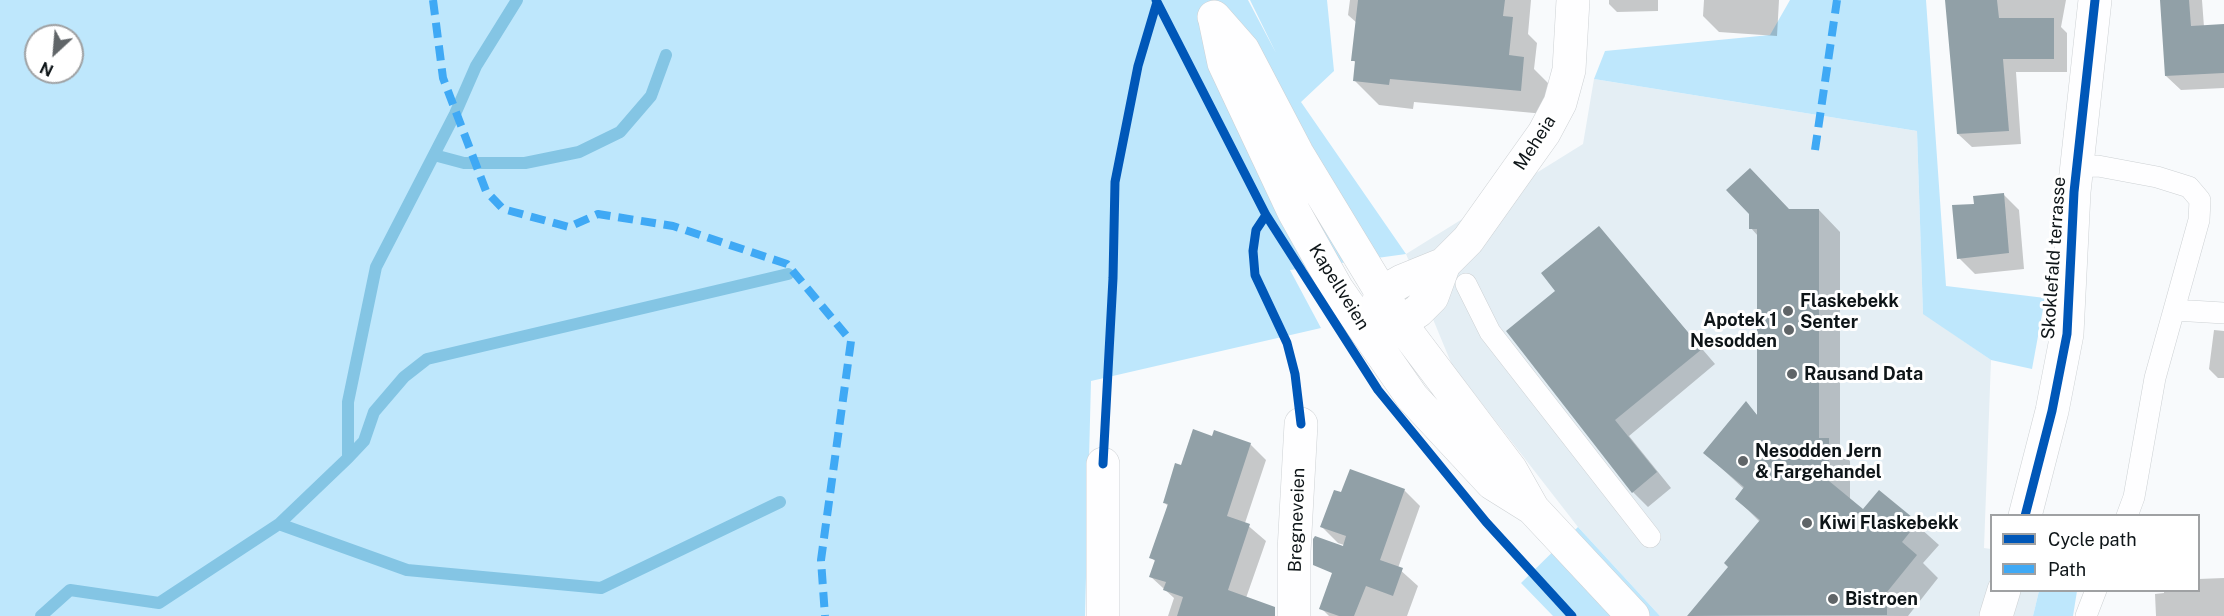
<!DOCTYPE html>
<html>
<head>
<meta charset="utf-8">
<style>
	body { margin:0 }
	#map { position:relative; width:2224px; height:616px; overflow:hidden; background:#f8fafc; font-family:"Public Sans",sans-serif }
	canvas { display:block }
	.legend { position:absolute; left:1990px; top:514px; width:210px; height:78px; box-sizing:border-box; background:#fff; border:2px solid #9fa1a3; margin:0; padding:8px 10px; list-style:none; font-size:18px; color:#0e1518 }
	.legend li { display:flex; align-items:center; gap:12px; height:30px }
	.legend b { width:30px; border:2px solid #9fa1a3 }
	.north { position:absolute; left:24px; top:24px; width:60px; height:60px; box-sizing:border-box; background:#fff; border:2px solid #9fa1a3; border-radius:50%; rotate:206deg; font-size:16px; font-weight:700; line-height:24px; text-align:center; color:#0e1518 }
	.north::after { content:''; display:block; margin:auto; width:21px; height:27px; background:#606568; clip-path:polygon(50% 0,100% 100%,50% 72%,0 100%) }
</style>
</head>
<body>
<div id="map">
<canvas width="2224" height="616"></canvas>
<ul class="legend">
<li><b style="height:8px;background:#0057b8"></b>Cycle path</li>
<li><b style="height:8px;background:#3fa9f5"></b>Path</li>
</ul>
<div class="north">N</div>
</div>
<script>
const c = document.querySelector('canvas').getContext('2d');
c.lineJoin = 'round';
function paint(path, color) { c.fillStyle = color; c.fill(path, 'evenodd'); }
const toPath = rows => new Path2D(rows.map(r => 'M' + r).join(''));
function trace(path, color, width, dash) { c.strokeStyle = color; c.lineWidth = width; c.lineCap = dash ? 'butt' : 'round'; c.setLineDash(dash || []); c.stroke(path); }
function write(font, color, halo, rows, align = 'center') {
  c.font = font + ' "Public Sans",sans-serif'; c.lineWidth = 6; c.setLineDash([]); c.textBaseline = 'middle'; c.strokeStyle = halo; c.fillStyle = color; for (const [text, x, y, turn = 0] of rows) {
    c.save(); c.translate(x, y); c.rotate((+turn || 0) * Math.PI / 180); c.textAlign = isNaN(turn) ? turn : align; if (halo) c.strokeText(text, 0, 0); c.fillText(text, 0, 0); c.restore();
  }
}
paint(toPath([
	[1594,79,1917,131,1923,313,1991,360,1984,548,1991,549,1992,590,2039,591,2033,616,1660,616,1578,527,1452,365,1406,254,1583,144]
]), '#e4eef4');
paint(toPath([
	[0,0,1248,0,1276,53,1250,0,1327,0,1334,71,1301,102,1406,254,1290,270,1321,328,1091,381,1085,616,0,616],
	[36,36,72,36,72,72,36,72],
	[1790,0,1926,0,1946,286,2045,298,2032,369,1991,360,1923,314,1917,131,1594,79,1605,51,1770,35],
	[1578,527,1660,616,1553,616,1521,583],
	[2039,591,2077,591,2073,616,2033,616]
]), '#bee7fc');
paint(toPath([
	[1350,0,1531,0,1528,34,1537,43,1534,69,1548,83,1545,114,1414,102,1413,109,1379,105,1355,81,1357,64,1353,60,1357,23,1348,15],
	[1609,0,1658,0,1658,11,1617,12,1609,4],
	[1704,0,1779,0,1777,36,1719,32,1703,16],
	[1947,0,2066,0,2061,27,2067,33,2067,72,2016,72,2021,144,1972,147,1958,134],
	[2162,0,2202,0,2204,27,2224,26,2224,88,2181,90,2166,76],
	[2003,194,2019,210,2024,269,1975,274,1959,258,1975,205],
	[1789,210,1819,210,1840,232,1840,451,1850,461,1850,501,1863,511,1880,492,1939,545,1923,563,1938,578,1908,616,1689,615,1730,567,1760,522,1737,499,1744,489,1705,453,1746,404,1758,416,1758,236,1751,228],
	[1599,228,1715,364,1629,436,1671,488,1648,507,1633,492,1558,291],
	[2214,330,2224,331,2224,378,2218,378,2209,369],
	[1213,438,1250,444,1266,460,1245,523,1266,541,1246,598,1266,616,1168,616,1174,598,1151,577,1156,562,1151,557,1169,507,1164,502,1182,467],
	[1404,490,1420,506,1398,568,1418,586,1407,616,1329,616,1321,608,1344,545,1338,543,1322,527,1342,494],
	[2224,578,2224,616,2156,616,2155,594,2164,593,2164,590,2198,590,2198,579]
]), '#0003');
trace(toPath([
	[434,155,464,163,525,163,579,152,620,132,651,96,666,55],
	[348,458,364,441,374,412,404,377,427,359,788,274],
	[279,524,407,570,601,588,780,502],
	[41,616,70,590,159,603,279,524,348,458,348,402,376,267,455,114,476,66,517,0]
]), '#84c5e4', 12);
paint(toPath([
	[1358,0,1505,0,1503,16,1513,17,1509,55,1524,57,1521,91,1390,79,1389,85,1353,81,1355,61,1351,61],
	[1945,0,1997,0,1999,18,2054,18,2054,59,2003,59,2009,131,1957,134],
	[2160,0,2189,0,2191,26,2224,24,2224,73,2165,76],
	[1750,168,1789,209,1819,209,1819,438,1829,438,1829,481,1863,509,1879,490,1918,522,1902,542,1917,555,1887,592,1887,615,1687,616,1728,567,1724,563,1760,520,1735,499,1744,487,1703,453,1746,401,1757,415,1757,229,1749,229,1749,214,1726,190],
	[2004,193,2009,253,1957,259,1952,205,1974,204,1973,196],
	[1599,226,1702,349,1615,420,1657,472,1632,493,1506,331,1555,291,1541,273],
	[1193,429,1212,436,1214,430,1251,443,1227,516,1250,524,1228,590,1275,607,1275,616,1177,616,1183,597,1163,590,1166,582,1149,577,1155,560,1149,558,1168,504,1163,503,1175,463,1181,465],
	[1350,469,1405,489,1380,560,1403,568,1393,596,1366,586,1354,616,1339,616,1319,609,1332,573,1313,565,1313,539,1315,536,1343,546,1346,536,1320,527,1334,490,1341,492]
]), '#91a0a7');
const lane = toPath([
	[2077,167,2098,166,2157,177,2189,187,2200,200,2199,220,2155,378,2134,497,2127,516],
	[1466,284,1490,332,1650,537],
	[2174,310,2224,313],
	[2086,616,2096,590]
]);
const street = toPath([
	[1371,318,1383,292,1402,281,1444,264,1468,240,1544,133,1560,103,1569,70,1573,0],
	[1374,329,1400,323,1418,311,1432,297,1444,264],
	[1103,464,1103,616],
	[2025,516,2052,411,2067,334,2074,192,2095,0],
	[1294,616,1294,551,1301,424],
	[1996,616,2004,590]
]);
const secondary = toPath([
	[1214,17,1243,50,1297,153,1400,323,1511,470,1533,509,1633,616],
	[1215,20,1224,63,1294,212,1337,289,1412,397,1492,483,1532,508]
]);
trace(lane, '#cdd1d4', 22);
trace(street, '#cdd1d4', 34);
trace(secondary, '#cdd1d4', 34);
trace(lane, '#fefeff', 21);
trace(street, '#fefeff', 33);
trace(secondary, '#fefeff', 33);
trace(toPath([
	[433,0,443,78,486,191,503,209,569,227,598,214,673,226,787,264,851,341,821,560,825,616],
	[1815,150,1837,0]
]), '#3fa9f5', 8, [15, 8]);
trace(toPath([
	[1156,0,1266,215,1378,390,1486,522,1572,616],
	[1266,215,1256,230,1253,251,1255,275,1287,343,1295,374,1301,424],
	[1103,464,1113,278,1115,182,1138,66,1157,2],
	[2025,516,2052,411,2067,334,2074,192,2095,0]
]), '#0057b8', 9);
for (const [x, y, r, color] of [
	[1788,311,6,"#606568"],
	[1789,330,6,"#606568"],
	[1792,374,6,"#606568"],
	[1743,461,6,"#606568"],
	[1807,523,6,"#606568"],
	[1833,599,6,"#606568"]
]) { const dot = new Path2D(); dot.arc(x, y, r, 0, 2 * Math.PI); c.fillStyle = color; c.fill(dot); trace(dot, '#fff', 2); }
write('18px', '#0e1518', '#fff', [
	["Meheia",1535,143,-57],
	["Skoklefald terrasse",2054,258,-86],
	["Kapellveien",1339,287,58],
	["Bregneveien",1297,520,-88]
]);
write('bold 18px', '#0e1518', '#fff', [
	["Flaskebekk",1800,301],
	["Senter",1800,322],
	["Apotek 1",1777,320,"right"],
	["Nesodden",1777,341,"right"],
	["Rausand Data",1804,374],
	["Nesodden Jern",1755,451],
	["& Fargehandel",1755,472],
	["Kiwi Flaskebekk",1819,523],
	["Bistroen",1845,599]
], 'left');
</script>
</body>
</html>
